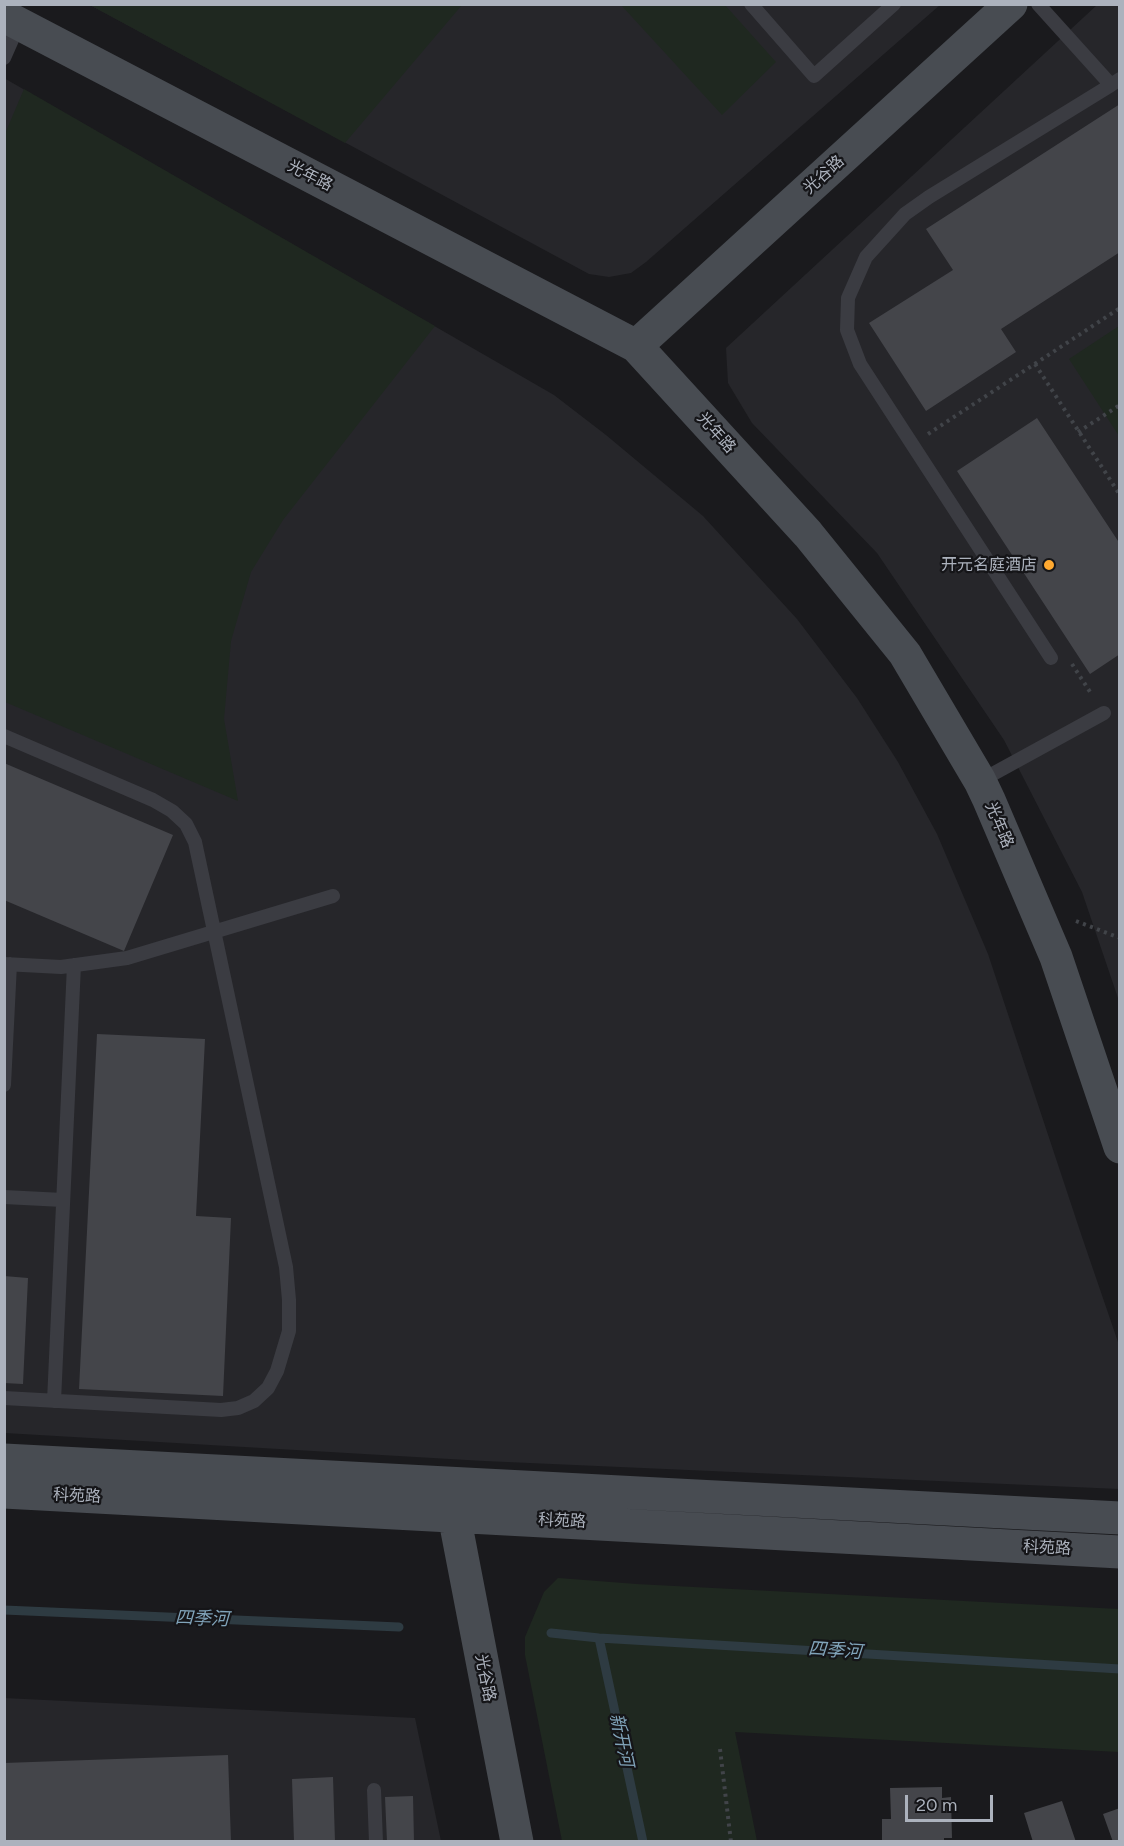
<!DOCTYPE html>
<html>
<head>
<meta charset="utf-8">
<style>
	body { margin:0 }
	#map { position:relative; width:1124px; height:1846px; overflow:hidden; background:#1a1a1d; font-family:Figtree,sans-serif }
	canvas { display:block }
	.frame { position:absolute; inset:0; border:6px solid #acb2bd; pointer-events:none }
	.scale { position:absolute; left:905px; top:1795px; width:88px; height:27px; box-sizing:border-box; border:3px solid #acb2bd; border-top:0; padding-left:8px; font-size:18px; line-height:21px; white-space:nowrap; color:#acb2bd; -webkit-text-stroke:4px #151518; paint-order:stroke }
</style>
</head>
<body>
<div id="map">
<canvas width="1124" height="1846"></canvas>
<div class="frame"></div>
<div class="scale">20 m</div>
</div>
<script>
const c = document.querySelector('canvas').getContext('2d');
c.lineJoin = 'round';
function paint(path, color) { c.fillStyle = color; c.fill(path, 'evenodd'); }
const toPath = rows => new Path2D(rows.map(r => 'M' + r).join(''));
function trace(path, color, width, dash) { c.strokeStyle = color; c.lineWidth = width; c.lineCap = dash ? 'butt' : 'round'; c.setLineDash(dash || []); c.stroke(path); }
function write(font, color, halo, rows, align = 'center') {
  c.font = font + ' Figtree,"Noto Sans SC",sans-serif'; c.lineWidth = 4.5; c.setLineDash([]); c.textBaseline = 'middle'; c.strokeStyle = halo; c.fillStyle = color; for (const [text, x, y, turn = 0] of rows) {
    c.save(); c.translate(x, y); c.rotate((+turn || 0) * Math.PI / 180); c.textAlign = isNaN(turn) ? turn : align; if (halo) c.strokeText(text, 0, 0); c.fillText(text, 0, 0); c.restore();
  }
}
paint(toPath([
	[90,5,940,5,646,262,631,273,609,277,589,274],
	[1097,5,1119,5,1119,1001,1082,892,1004,740,877,553,752,423,728,383,726,348],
	[4,78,554,395,606,435,703,516,797,619,857,698,898,762,937,834,988,954,1081,1234,1119,1345,1119,1489,484,1461,5,1433],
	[4,1698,415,1718,441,1841,5,1841]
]), '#26262a');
paint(toPath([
	[90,5,462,5,345,143],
	[621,5,725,5,776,62,722,115],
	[24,89,435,326,283,520,251,572,231,641,224,719,238,801,5,702,4,136],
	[1119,326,1119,436,1069,359],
	[558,1578,636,1584,1119,1609,1119,1752,735,1732,757,1841,562,1841,525,1655,525,1637,544,1592]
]), '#1f2820');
trace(toPath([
	[4,1610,399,1627],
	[551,1633,599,1638,1120,1669],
	[599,1638,643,1842]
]), '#2e3b42', 9);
paint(toPath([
	[1120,104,1120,252,1001,329,1016,352,926,411,869,323,953,270,926,229],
	[1037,418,1120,544,1120,654,1090,674,957,471],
	[4,763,173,835,124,951,4,900],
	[97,1034,205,1039,196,1216,231,1218,223,1396,79,1389],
	[4,1276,28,1278,23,1384,4,1383],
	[228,1755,231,1842,4,1842,4,1763],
	[333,1777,335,1842,294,1842,292,1779],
	[942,1787,942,1798,951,1797,952,1838,944,1838,944,1842,882,1842,882,1819,891,1819,890,1788],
	[413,1796,414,1842,387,1842,385,1797],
	[1062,1801,1076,1842,1033,1842,1024,1813],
	[1120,1808,1120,1842,1113,1842,1103,1814]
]), '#44454a');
trace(toPath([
	[1035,364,1120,495],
	[1078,432,1120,405],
	[928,434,1120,308],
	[1072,664,1092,695],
	[1076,921,1120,938],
	[720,1749,731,1842]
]), '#414449', 4, [3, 4.5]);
trace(toPath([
	[751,4,814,76,894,4],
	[1038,4,1111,85,1120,79],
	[4,58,19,24],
	[1051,658,860,364,847,330,848,298,866,257,905,214,929,197,1111,85],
	[4,736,153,800,172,811,186,824,195,842,286,1267,289,1300,289,1331,277,1371,268,1388,254,1401,238,1408,221,1410,4,1398],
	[980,781,1104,713],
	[4,964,61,967,127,958,333,896],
	[4,1085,10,964],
	[4,1197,63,1200],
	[54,1401,74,965],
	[374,1790,376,1842]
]), '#3b3c42', 14);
trace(toPath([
	[4,16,636,346,808,534,905,654,980,781,989,800,1056,957,1120,1147],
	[636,346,1011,4],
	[4,1460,1120,1518],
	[4,1492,1120,1552],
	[454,1515,517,1842]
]), '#484c52', 33);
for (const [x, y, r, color] of [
	[1049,565,6,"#ffa930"]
]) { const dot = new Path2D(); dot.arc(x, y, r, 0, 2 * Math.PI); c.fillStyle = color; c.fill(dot); trace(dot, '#151518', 2); }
write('16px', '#acb2bd', '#151518', [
	["光谷路",824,175,-42],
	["光年路",310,176,27],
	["光年路",716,433,48],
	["光年路",999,825,67],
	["科苑路",77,1496,3],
	["科苑路",562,1521,3],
	["科苑路",1047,1548,3],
	["光谷路",485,1678,79]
]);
write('16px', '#acb2bd', '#151518', [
	["开元名庭酒店",1037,565]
], 'right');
write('italic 18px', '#81a4ba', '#151518', [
	["四季河",202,1619,2],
	["四季河",835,1651,4],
	["新开河",621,1740,78]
]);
</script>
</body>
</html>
